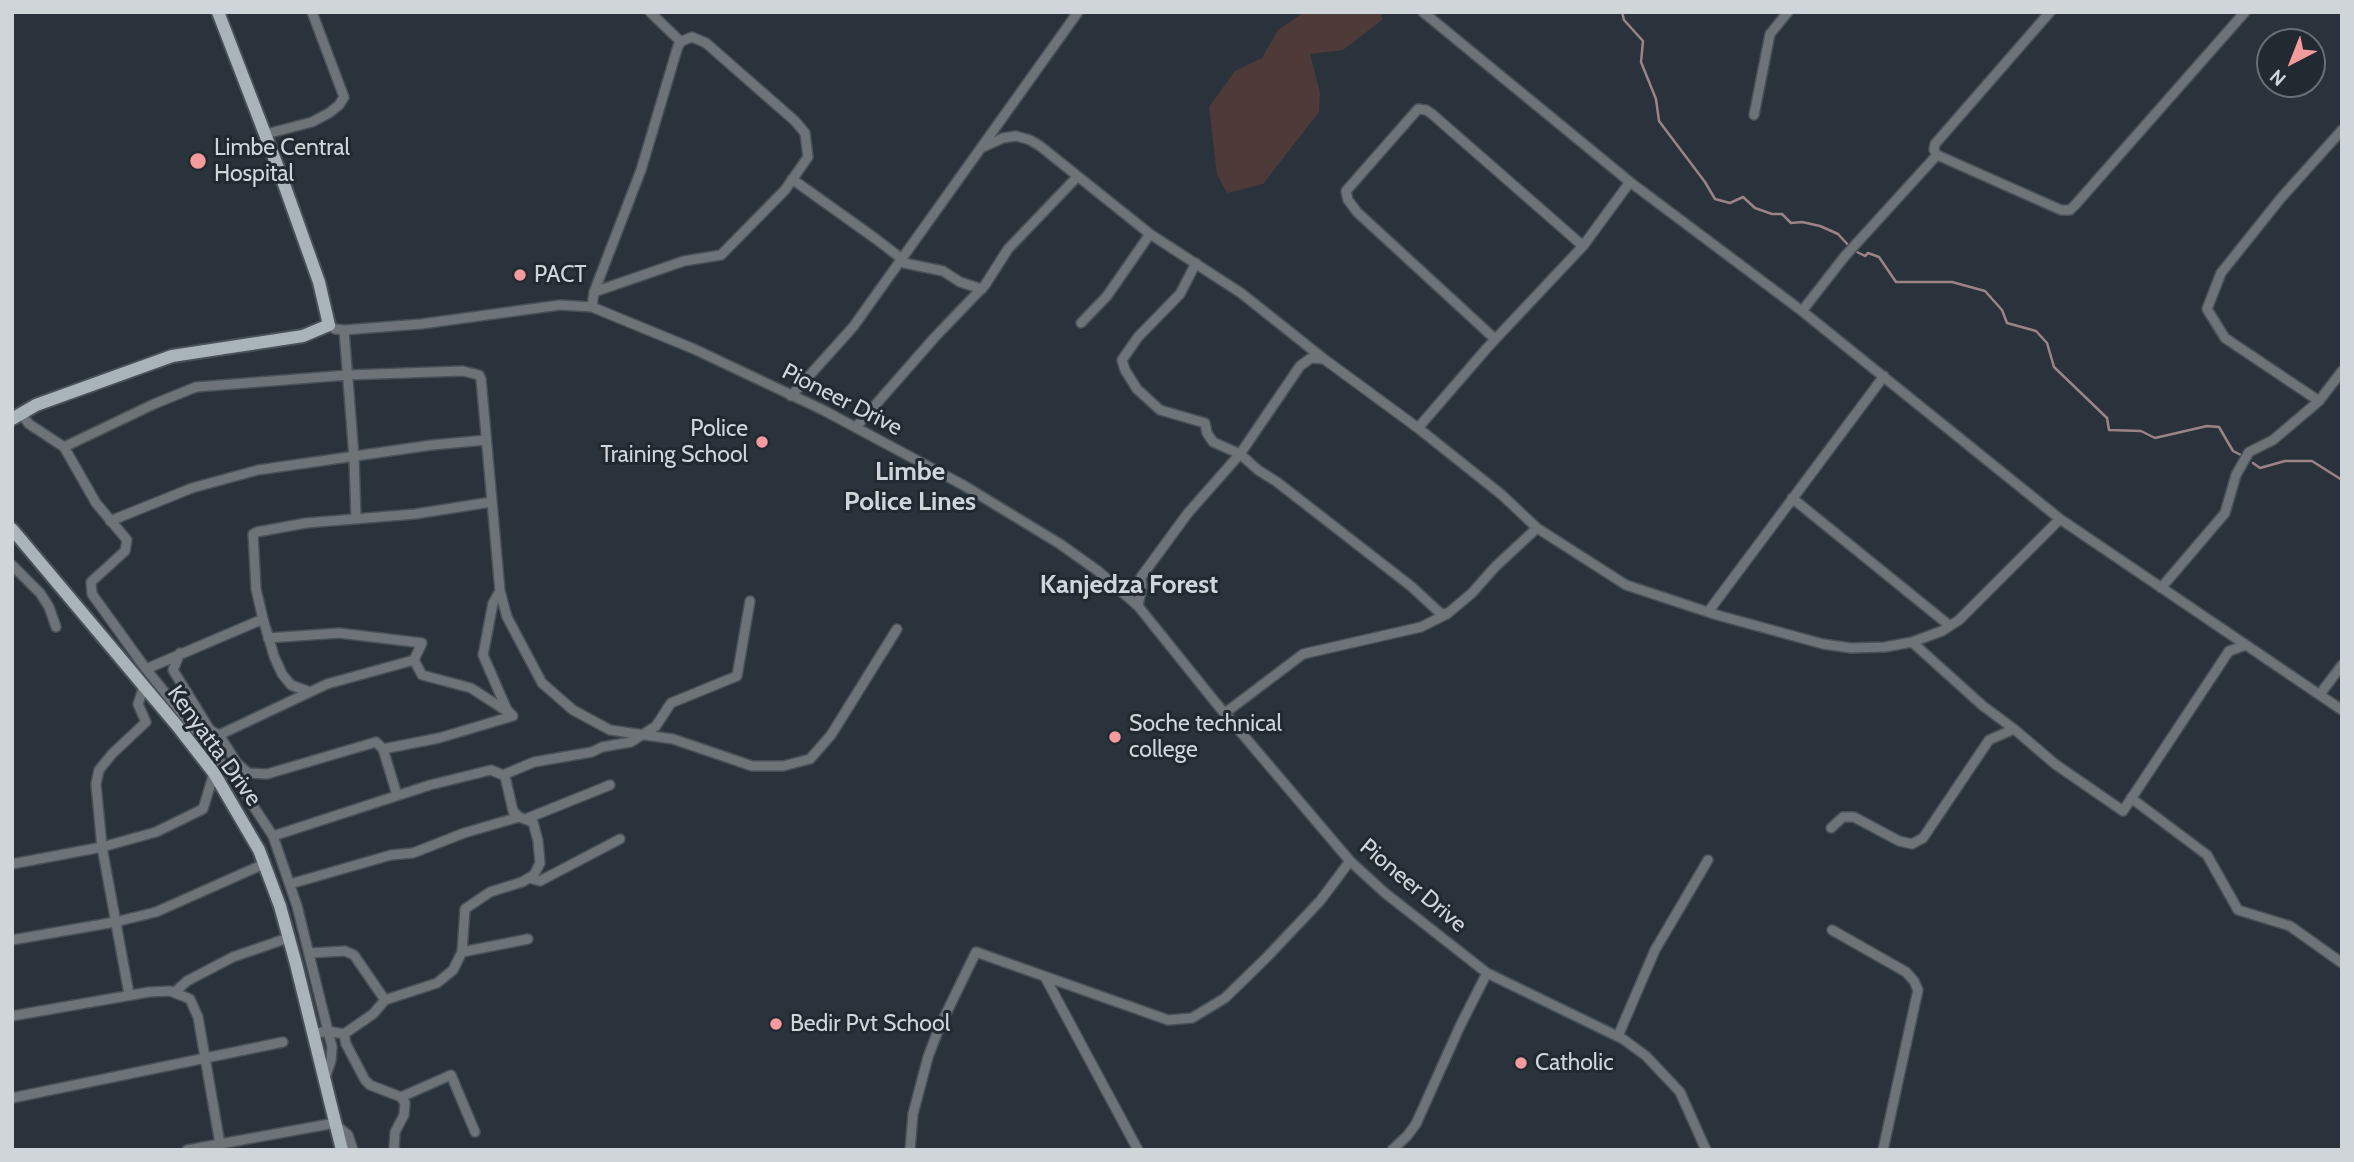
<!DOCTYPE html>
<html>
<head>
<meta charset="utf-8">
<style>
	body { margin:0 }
	#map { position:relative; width:2354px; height:1162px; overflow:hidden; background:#2a333b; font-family:Cabin,sans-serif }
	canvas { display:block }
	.frame { position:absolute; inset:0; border:14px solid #d0d5da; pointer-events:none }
	.north { position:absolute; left:2256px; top:28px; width:70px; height:70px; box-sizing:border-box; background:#212931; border:2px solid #676e75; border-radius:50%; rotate:222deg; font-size:19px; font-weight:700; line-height:28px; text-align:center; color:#d0d5da }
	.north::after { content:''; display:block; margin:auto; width:24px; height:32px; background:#f59b9d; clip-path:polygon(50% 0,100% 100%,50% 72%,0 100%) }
</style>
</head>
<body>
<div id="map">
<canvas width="2354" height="1162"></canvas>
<div class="frame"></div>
<div class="north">N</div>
</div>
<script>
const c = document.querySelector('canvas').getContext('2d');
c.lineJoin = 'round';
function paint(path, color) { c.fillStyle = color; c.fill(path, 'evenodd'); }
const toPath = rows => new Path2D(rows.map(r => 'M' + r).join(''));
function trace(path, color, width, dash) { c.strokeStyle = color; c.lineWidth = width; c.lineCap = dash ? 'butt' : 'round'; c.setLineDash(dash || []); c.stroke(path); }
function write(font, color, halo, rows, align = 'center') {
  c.font = font + ' Cabin,sans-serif'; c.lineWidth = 6; c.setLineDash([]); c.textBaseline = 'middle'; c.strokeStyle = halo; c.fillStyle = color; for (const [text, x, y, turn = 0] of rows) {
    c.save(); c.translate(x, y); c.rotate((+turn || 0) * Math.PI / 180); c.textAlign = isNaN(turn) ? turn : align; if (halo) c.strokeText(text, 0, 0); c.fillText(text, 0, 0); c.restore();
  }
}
paint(toPath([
	[1304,12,1381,12,1382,20,1343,50,1310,54,1320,93,1319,112,1263,184,1227,193,1217,174,1209,107,1235,71,1262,58,1278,30]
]), '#4f3a3a');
trace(toPath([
	[1622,12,1624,20,1643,41,1641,62,1656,99,1659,121,1705,182,1715,199,1730,203,1743,197,1755,208,1772,214,1782,214,1791,223,1802,222,1820,226,1838,234,1850,247],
	[1855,251,1865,256,1868,253,1879,257,1896,282,1952,282,1985,291,2002,310,2007,323,2036,331,2047,343,2054,367,2107,418,2109,430,2141,431,2155,438,2207,426,2219,427,2233,451,2241,455],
	[2253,463,2260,468,2285,461,2312,461,2342,480]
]), '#9c8385', 2.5);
const minor = toPath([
	[650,12,681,42],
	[2050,12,1935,144,1934,150,1937,155,2061,210,2070,210,2076,204,2245,12],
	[1754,115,1770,34,1788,12],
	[266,134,312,122,329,113,339,105,344,97,312,12],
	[983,147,1003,138,1016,136,1030,140,1040,146,1150,234,1241,293,1324,359,1418,428,1487,348,1583,246,1630,182,1423,12],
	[792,179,876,239,902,259,904,263,943,271,960,282,982,289],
	[1630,182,1802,311,2060,519,2342,710],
	[1196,263,1180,294,1138,337,1122,360,1125,370,1137,389,1160,410,1205,423,1207,433,1213,442,1240,454,1258,470,1277,482,1412,587,1440,613,1447,614,1472,593,1495,567,1537,528],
	[592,307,594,292,641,170,678,46,682,41,692,37,706,43,795,121,805,133,808,157,785,190,721,255,684,261,594,292],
	[1802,311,1845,256,1937,155],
	[1081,323,1107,296,1150,234],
	[329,325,335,329,344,330,421,324,560,305,592,307,694,349,823,410,963,485,1060,544,1098,571,1138,606,1216,703,1350,861,1385,893,1487,973,1623,1039,1646,1056,1680,1092,1706,1150],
	[344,330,354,457,356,519],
	[1495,339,1357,212,1348,200,1346,191,1418,109,1426,110,1432,114,1583,246],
	[791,396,853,327,1078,12],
	[2319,401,2225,338,2207,309,2221,273,2281,198,2342,130],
	[21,414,29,424,64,447,96,503,127,540,125,551,91,582,92,594,146,669,238,783,273,836,297,906,332,1047,331,1061,325,1078],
	[856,427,935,337,985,285,1008,249,1077,177],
	[1418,428,1502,495,1537,528,1626,585,1717,615,1823,644,1851,648,1885,647,1912,642,1942,631,1959,620,2060,519],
	[64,447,154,404,196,387,348,375,463,371,479,375,481,379,500,591,493,603,483,655,507,710,513,716,439,738,383,749],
	[1792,498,1950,626],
	[110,521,192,488,258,470,432,445,486,440],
	[12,565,40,593,49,607,56,627],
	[2161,588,2225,513,2236,475,2249,452,2273,440,2319,401,2342,371],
	[500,591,507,617,542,683,573,710,610,730,673,739,752,766,783,766,810,759,831,735,897,629],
	[1138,606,1142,586,1141,577,1188,513,1240,454,1300,366,1311,358,1323,359],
	[1708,612,1884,376],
	[268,638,339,633,422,643,414,660],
	[180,653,173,670,210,730,219,735,237,763,248,773,267,774,376,742,383,749,397,795],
	[414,660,327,684,310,692,291,685,282,674,274,656,263,619,256,589,253,534,257,532,306,523,415,514,491,502],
	[414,660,422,675,471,688,505,710],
	[146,669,263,619],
	[2320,694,2342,665],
	[1225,713,1303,654,1421,627,1447,614],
	[2014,729,2055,764,2123,811,2229,651,2246,645],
	[219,735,310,692],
	[503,775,534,762,592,752,602,747,631,742,656,726,671,703,737,676,750,601],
	[2131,798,2207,855,2238,910,2290,926,2342,963],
	[528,818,610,785],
	[1831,828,1843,817,1854,817,1899,841,1912,844,1923,838,1989,740,2014,729,1983,706,1912,642],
	[273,836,430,785,491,770,505,776,513,811,519,817],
	[12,864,102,847,156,832,203,809,214,773],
	[529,878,540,881,620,839],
	[290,884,391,855,413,853,464,833,519,817,533,822,538,841,540,863,534,875,522,882,490,892,465,909,462,952,453,970,437,983,385,1000,373,1014,344,1034,327,1031,313,1034],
	[1832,930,1906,972,1914,981,1918,990,1883,1150],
	[12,940,115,922,156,912,264,864],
	[462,952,528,939],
	[310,953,345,951,354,955,385,1000],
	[1045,977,1138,1150],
	[175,992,187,981,233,957,288,938],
	[129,994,102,847,96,784,99,770,112,754,146,722,138,704,144,686],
	[12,1016,149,992,170,991,190,999,198,1017,220,1144],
	[344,1034,346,1044,365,1080,370,1085,401,1097,405,1103,404,1115,395,1132,394,1150],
	[1618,1036,1655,950,1708,860],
	[401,1097,451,1075,475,1132],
	[12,1098,283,1042],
	[337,1126,348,1135,353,1150],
	[187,1150,335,1123],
	[910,1150,913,1114,928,1057,939,1028,976,952,1168,1020,1192,1018,1225,998,1266,958,1320,901,1350,861],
	[1392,1150,1407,1136,1416,1124,1460,1026,1487,973]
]);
const major = toPath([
	[12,419,36,405,172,356,303,336,329,325,319,282,280,173,218,12],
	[12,529,179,728,214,773,259,850,280,906,296,964,342,1150]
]);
trace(minor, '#485058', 12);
trace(major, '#485058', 16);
trace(minor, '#6e7377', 9);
trace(major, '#a9b3ba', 12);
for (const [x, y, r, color] of [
	[198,161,9,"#f59b9d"],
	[520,275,7,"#f59b9d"],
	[762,442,7,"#f59b9d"],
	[1115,737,7,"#f59b9d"],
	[776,1024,7,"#f59b9d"],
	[1521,1063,7,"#f59b9d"]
]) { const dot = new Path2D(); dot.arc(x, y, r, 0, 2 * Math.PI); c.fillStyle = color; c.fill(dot); trace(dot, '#212931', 2.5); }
write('23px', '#d0d5da', '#212931', [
	["Limbe Central",214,148],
	["Hospital",214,174],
	["PACT",534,275],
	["Police",748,429,"right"],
	["Training School",748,455,"right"],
	["Soche technical",1129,724],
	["college",1129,750],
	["Bedir Pvt School",790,1024],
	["Catholic",1535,1063]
], 'left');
write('23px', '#d0d5da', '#212931', [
	["Pioneer Drive",842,400,27],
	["Kenyatta Drive",214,746,54],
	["Pioneer Drive",1413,886,40]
]);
write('bold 26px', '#d0d5da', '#212931', [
	["Limbe",910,472],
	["Police Lines",910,502],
	["Kanjedza Forest",1129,585]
]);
</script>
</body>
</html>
